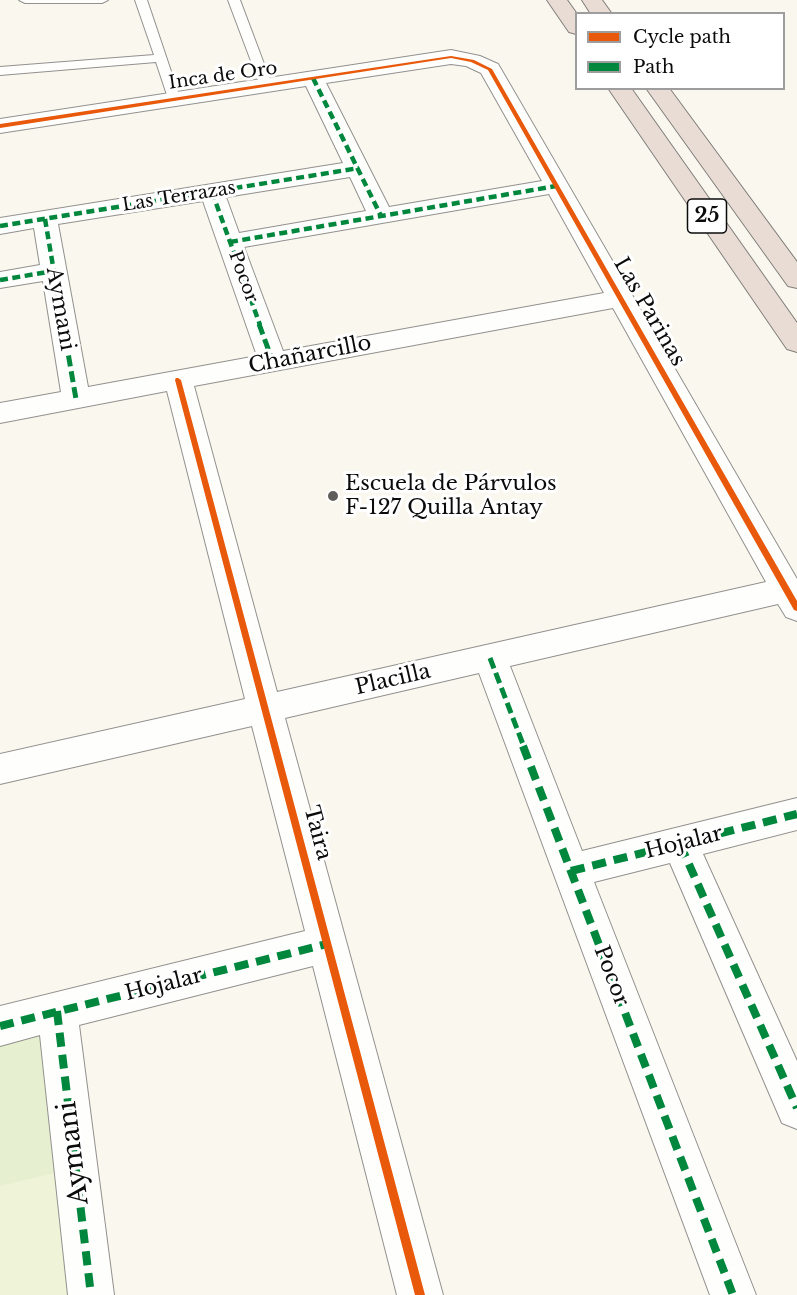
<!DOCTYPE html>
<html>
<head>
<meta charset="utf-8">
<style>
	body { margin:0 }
	#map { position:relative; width:797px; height:1295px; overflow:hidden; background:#faf7ef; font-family:"Libre Baskerville",serif }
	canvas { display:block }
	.legend { position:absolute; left:575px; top:12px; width:210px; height:78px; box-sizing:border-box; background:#fff; border:2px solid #9d9d9d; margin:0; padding:8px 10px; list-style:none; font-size:18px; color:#0b0b0b }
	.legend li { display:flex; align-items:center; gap:12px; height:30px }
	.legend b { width:30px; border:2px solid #9d9d9d }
</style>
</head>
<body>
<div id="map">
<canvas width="797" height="1295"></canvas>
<ul class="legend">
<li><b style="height:8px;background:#e8590c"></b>Cycle path</li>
<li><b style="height:8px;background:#00873e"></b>Path</li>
</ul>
</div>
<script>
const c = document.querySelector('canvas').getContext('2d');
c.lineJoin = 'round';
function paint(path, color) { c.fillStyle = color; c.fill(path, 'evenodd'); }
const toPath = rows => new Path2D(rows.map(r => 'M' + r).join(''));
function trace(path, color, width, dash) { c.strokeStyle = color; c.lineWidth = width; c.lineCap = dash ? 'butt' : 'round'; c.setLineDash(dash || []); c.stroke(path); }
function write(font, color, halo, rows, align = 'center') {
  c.font = font + ' "Libre Baskerville",serif'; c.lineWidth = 6; c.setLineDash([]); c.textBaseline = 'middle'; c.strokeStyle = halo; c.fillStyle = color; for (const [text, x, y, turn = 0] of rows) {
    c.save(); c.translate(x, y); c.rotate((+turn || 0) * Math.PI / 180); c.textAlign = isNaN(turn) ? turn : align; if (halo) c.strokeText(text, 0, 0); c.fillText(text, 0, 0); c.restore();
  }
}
paint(toPath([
	[53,1027,80,1295,0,1295,0,1039]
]), '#e6efcf');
paint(toPath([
	[59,1172,70,1295,0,1295,0,1186]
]), '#eff3d8');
const lane = toPath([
	[19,0,108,0,102,3,25,3,19,0],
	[135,0,147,0,180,98,178,101,174,102,168,98,156,62,0,75,0,67,154,55,135,0],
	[228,0,240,0,272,85,270,88,266,89,260,85,228,0]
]);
const street = toPath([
	[451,50,480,56,498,64,501,69,797,579,797,621,786,617,778,604,510,666,582,851,797,798,797,830,703,854,797,1061,797,1129,782,1123,670,863,594,882,756,1295,710,1295,479,673,285,718,443,1295,397,1295,313,966,79,1025,114,1295,68,1295,40,1035,0,1046,0,1006,305,931,252,726,0,784,0,754,245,699,167,391,0,423,0,403,61,392,43,281,0,288,0,272,40,265,34,228,0,234,0,218,343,163,306,86,0,133,0,119,451,50],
	[451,64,466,66,481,73,542,181,389,207,326,83,451,64],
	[350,177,366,211,239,233,226,197,350,177],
	[549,194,604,293,283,351,244,247,549,194],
	[203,201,257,356,88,387,58,224,203,201],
	[613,308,766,582,277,692,194,386,613,308]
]);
const highway = toPath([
	[547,0,567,0,577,14,576,34,569,32,547,0],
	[582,0,602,0,612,14,591,14,582,0],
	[608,88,631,88,797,323,797,352,787,349,608,88],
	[646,88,669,88,797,262,797,288,788,286,646,88]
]);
trace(lane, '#93918e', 2);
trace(street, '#93918e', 2);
trace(highway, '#807f7b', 2);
paint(lane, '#fefefd');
paint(street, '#fefefd');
paint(highway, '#e9dcd4');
trace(toPath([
	[313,78,381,216],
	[212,192,260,325],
	[45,219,63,325],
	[0,226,359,168],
	[230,242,556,186],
	[0,280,54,271]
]), '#00873e', 4.5, [8, 4.5]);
trace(toPath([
	[63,324,76,399],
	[259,324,273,362],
	[490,658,524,747]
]), '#00873e', 5, [11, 5]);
trace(toPath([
	[523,746,733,1295],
	[680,844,797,1108],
	[571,871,797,814],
	[57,1011,91,1295],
	[0,1026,327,944]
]), '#00873e', 8, [14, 8]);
paint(toPath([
	[451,56,474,60,492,69,797,601,797,611,794,610,488,70,471,62,451,58,0,128,0,124,451,56],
	[176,378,178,378,181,380,425,1295,415,1295,175,380,176,378]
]), '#e8590c');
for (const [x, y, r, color] of [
	[333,496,6,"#5f5e5b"]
]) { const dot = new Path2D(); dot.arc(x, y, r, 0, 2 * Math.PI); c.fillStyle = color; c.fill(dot); trace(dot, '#fff', 2); }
write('18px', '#0b0b0b', '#fff', [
	["Inca de Oro",223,76,-8],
	["Las Terrazas",179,197,-9],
	["Pocor",243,277,70]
]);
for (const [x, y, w] of [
	[707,216,39]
]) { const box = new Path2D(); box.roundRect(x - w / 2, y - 17, w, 34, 4.5); c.fillStyle = '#fff'; c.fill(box); trace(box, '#0b0b0b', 1.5); }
write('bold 20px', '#0b0b0b', null, [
	["25",707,216]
]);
write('21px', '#0b0b0b', '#fff', [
	["Aymani",60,309,80],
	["Las Parinas",649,312,60],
	["Chañarcillo",310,355,-11],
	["Placilla",393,680,-13],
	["Taira",317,833,75],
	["Hojalar",684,843,-14],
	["Pocor",611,976,69],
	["Hojalar",164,985,-14]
]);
write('21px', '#0b0b0b', '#fff', [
	["Escuela de Párvulos",345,484],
	["F-127 Quilla Antay",345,508]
], 'left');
write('26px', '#0b0b0b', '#fff', [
	["Aymani",74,1153,-97]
]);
</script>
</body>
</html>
